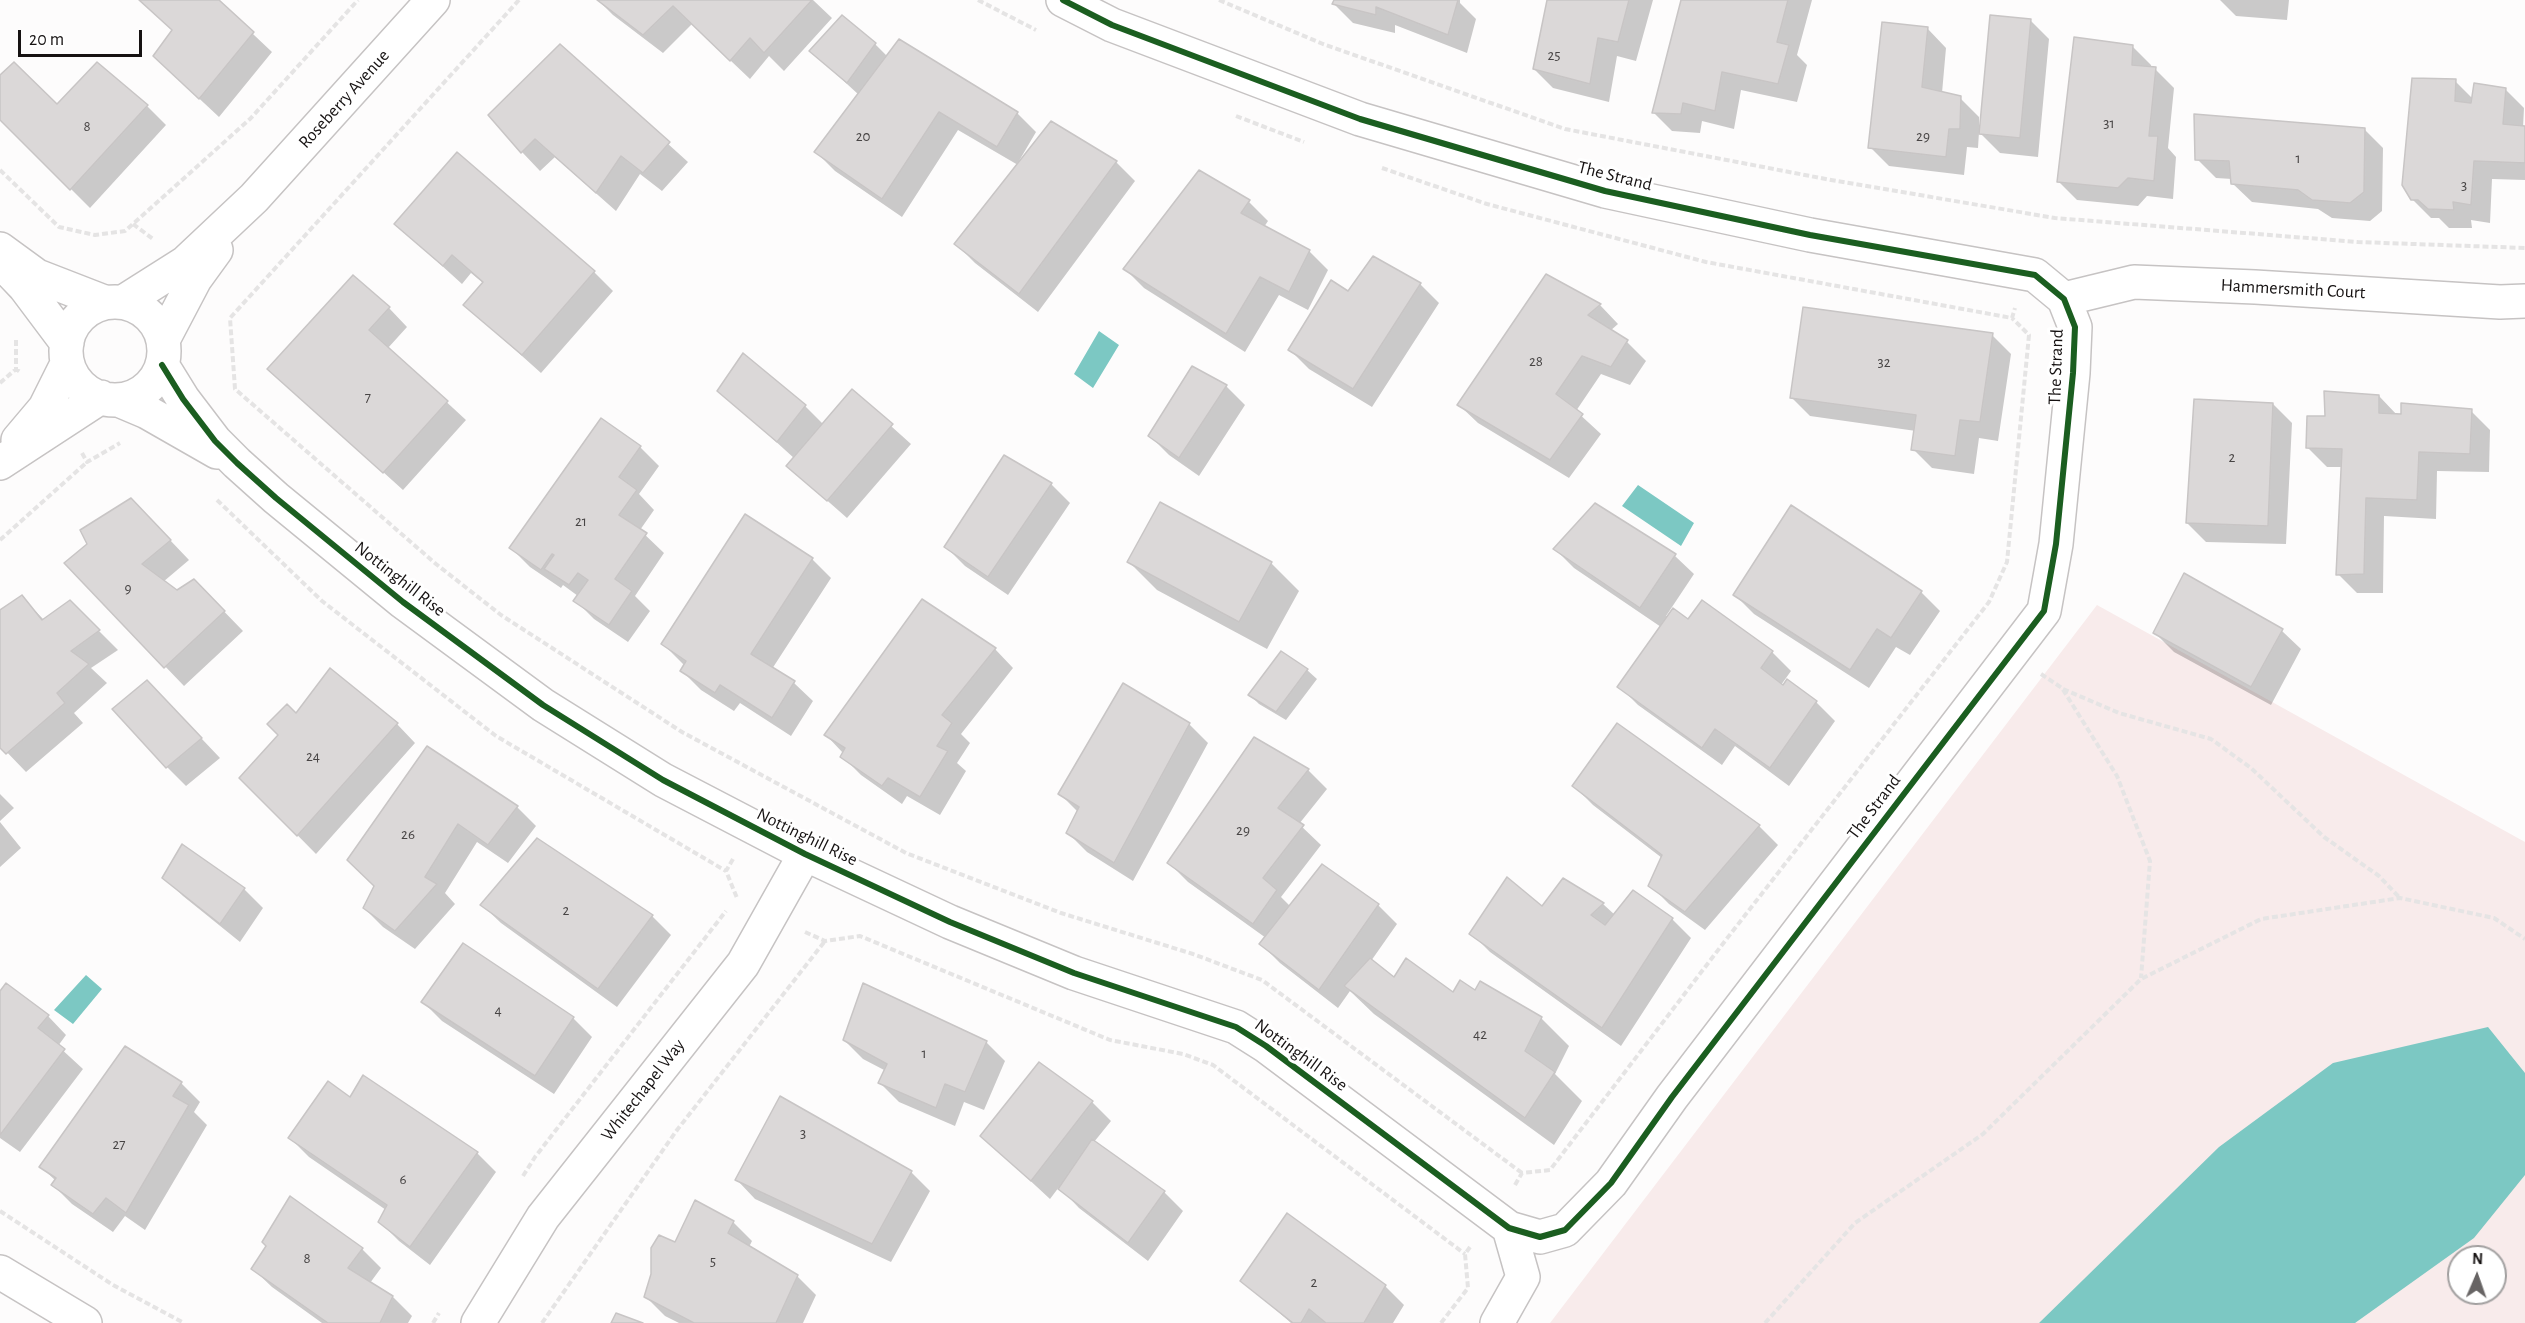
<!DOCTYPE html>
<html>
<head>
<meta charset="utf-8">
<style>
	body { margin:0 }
	#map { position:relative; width:2525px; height:1323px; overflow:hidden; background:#fdfcfc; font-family:"Alegreya Sans",sans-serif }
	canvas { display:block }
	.north { position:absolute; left:2447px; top:1245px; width:60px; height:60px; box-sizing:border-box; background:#fff; border:2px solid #a2a0a0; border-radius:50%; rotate:2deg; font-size:16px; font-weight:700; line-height:24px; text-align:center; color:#161212 }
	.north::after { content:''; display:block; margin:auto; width:21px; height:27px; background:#676464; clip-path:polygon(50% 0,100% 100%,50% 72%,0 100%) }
	.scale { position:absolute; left:18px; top:30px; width:124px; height:27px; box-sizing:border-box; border:3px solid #161212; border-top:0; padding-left:8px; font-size:18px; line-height:21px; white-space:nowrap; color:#161212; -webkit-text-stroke:4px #fff; paint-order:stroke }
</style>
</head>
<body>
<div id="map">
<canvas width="2525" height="1323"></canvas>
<div class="north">N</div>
<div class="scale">20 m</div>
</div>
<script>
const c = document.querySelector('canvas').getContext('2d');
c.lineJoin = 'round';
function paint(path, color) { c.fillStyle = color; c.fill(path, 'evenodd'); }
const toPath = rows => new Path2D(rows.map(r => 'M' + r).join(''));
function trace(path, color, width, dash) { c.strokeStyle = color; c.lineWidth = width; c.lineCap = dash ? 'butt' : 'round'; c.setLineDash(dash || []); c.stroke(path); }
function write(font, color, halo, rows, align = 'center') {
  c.font = font + ' "Alegreya Sans",sans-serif'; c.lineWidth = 6; c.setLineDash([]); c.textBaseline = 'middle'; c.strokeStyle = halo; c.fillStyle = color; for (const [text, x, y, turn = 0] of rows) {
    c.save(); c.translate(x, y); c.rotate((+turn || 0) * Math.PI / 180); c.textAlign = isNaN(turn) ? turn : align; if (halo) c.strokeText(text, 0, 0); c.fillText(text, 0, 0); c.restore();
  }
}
paint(toPath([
	[2097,605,2525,842,2525,1323,1550,1323],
	[2459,1257,2495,1257,2495,1293,2459,1293]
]), '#f8ebeb');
paint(toPath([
	[1099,331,1119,345,1093,388,1074,374],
	[1638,485,1694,523,1681,546,1622,506],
	[86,975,102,989,73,1024,54,1010],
	[2488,1027,2525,1073,2525,1175,2474,1238,2355,1323,2039,1323,2219,1147,2333,1063]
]), '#7cc8c3');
paint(toPath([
	[139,0,217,0,272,52,219,117,174,75,173,31],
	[598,0,813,0,832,18,784,71,769,56,750,79,692,24,663,53,613,15],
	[1335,0,1460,0,1460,3,1476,19,1467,53,1395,25,1395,33,1353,23,1334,4],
	[1548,0,1653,0,1636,61,1617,56,1609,102,1553,88,1534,69],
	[1683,0,1812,0,1797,55,1807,65,1797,102,1741,90,1734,129,1702,121,1700,133,1672,131,1653,112],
	[2220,0,2289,0,2287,20,2236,16],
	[2030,20,2049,39,2038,157,2000,153,1979,132,1978,148,1967,147,1964,175,1889,166,1870,147,1927,28,1946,48,1942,93,1960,98,1979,117,1979,126,1982,126],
	[875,44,888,57,1017,113,1036,132,1019,161,1021,162,1116,162,1135,181,1038,312,975,263,956,244,1018,165,958,130,902,217,835,171,816,152,859,95,811,51],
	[560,46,688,162,662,191,640,174,616,211,555,157,540,171,522,152],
	[2132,46,2151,65,2151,68,2155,69,2174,88,2168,148,2176,157,2173,199,2147,196,2138,206,2077,200,2058,181],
	[0,77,57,106,147,106,166,125,90,208,0,118],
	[2455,81,2473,99,2505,89,2524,108,2523,128,2525,128,2525,180,2492,179,2490,223,2471,220,2472,228,2449,228,2439,218,2431,218,2412,199],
	[2364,129,2383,148,2382,211,2370,221,2332,218,2318,209,2252,202,2232,183,2232,179,2216,178,2197,159],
	[1199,172,1249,202,1268,221,1264,227,1309,251,1328,270,1308,310,1279,295,1245,352,1144,288,1125,269],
	[396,224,594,272,613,291,541,373,465,305,483,283,471,273,462,284],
	[1420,284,1439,303,1372,407,1309,369,1290,350,1349,293],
	[1600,305,1618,324,1610,331,1627,342,1646,361,1630,385,1601,374,1576,411,1601,434,1569,478,1478,423,1459,405],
	[389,308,407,327,388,348,466,420,403,490,269,369],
	[1992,335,2011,354,1998,441,1979,438,1974,474,1932,468,1913,449,1916,431,1810,416,1791,397],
	[1192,368,1226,386,1245,405,1199,476,1169,455,1150,436],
	[719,390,805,406,824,425,852,391,911,444,847,518,788,466,795,459],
	[2379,396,2398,416,2471,411,2490,430,2489,472,2437,471,2436,519,2384,516,2383,593,2357,593,2338,574,2342,467,2327,467,2308,448,2326,417],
	[2273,404,2292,423,2286,544,2206,542,2187,523],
	[601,420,640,447,659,466,639,494,654,510,640,530,664,553,635,596,650,611,628,642,594,619,575,600,578,596,563,585,561,588,530,567,511,548],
	[1051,484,1070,503,1008,595,965,566,946,547],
	[150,519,189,560,163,582,177,592,213,600,243,631,184,686,66,563],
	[1555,549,1675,556,1694,574,1666,616,1689,621,1702,602,1772,652,1791,671,1781,685,1784,687,1787,682,1816,702,1835,721,1789,786,1735,746,1722,765,1638,705,1619,686,1661,627,1574,568],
	[812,559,831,578,772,669,794,683,813,701,791,736,740,703,734,711,701,690,682,671,685,666,663,644],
	[1129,562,1271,563,1299,591,1267,649,1157,590],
	[2185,575,2282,631,2301,649,2271,705,2174,652,2155,633],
	[1921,592,1940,611,1910,655,1896,647,1869,688,1754,614,1735,595],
	[22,597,44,620,70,602,118,650,91,668,107,683,74,713,83,723,26,772,0,745,0,612],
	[995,649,1013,668,961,734,970,743,957,763,966,771,940,815,907,796,902,804,861,775,842,756,843,753,826,735],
	[1281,653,1307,670,1317,679,1286,720,1259,704,1250,695],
	[166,701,220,758,186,786,167,767],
	[297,715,397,724,415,743,316,854,241,778],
	[1189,724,1208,743,1133,881,1087,852,1068,833,1078,812,1060,794],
	[428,748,517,807,536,826,508,863,477,842,445,893,455,904,415,949,383,927,364,908,376,886],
	[1308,770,1327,789,1299,824,1321,845,1281,897,1291,907,1378,905,1397,924,1371,961,1395,979,1453,994,1475,992,1481,983,1541,1018,1569,1046,1555,1074,1582,1101,1554,1145,1374,1014,1350,991,1338,1008,1280,963,1261,944,1266,938,1188,882,1169,863],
	[1574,786,1759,826,1778,845,1705,930,1669,904,1650,885,1662,858,1593,805],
	[0,794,14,808,0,821],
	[0,822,21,848,0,867],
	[164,877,244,889,263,908,240,942,183,896],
	[1603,904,1615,915,1672,919,1691,938,1621,1046,1490,952,1471,933,1543,908],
	[482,905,652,916,671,935,617,1007,501,923],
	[0,993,48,1016,66,1035,58,1046,83,1069,20,1152,0,1138],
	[423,1002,573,1018,592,1037,554,1094,442,1021],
	[844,1040,986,1042,1005,1061,984,1110,964,1102,955,1126,899,1102,880,1083,886,1071,863,1059],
	[181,1083,200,1102,194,1112,207,1125,145,1230,125,1216,113,1232,72,1204,53,1185,56,1181,41,1167],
	[350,1099,477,1153,496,1172,430,1265,399,1241,380,1222,386,1210,309,1157,290,1138],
	[1092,1102,1111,1121,1094,1142,1164,1192,1183,1211,1148,1261,1079,1208,1059,1187,1050,1199,982,1136],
	[911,1172,930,1191,891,1262,755,1199,737,1180],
	[733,1222,752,1241,749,1247,797,1276,816,1295,803,1323,679,1323,665,1316,646,1297,676,1243],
	[362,1249,381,1268,370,1283,393,1297,412,1316,408,1323,322,1323,272,1287,253,1269],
	[1242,1280,1385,1286,1404,1305,1393,1323,1291,1323]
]), '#0003');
const building = toPath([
	[139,0,219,0,254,32,199,99,153,56,172,30,139,0],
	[597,0,812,0,764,53,750,38,730,61,673,6,643,35,597,0],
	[1334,0,1458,0,1448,35,1376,7,1376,15,1332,4,1334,0],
	[1547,0,1629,0,1618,42,1598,38,1590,84,1533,69,1547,0],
	[1681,0,1788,0,1777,42,1789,45,1778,84,1722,72,1715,111,1683,103,1681,114,1652,113,1681,0],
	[842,15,876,43,847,83,809,51,842,15],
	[1990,15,2031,19,2020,138,1979,134,1990,15],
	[1882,22,1928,27,1922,87,1961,96,1960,129,1949,129,1946,157,1868,148,1882,22],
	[2074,37,2133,45,2132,65,2156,67,2149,136,2158,136,2154,181,2128,178,2118,188,2057,182,2074,37],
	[899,39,1018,112,997,147,939,112,882,199,814,152,899,39],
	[560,44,670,142,643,173,621,156,596,193,535,139,521,153,488,115,560,44],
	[14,62,57,104,97,62,148,105,70,190,0,120,0,75,14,62],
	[2412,78,2456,79,2455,101,2471,103,2474,83,2506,88,2503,124,2525,126,2525,163,2474,161,2471,205,2453,202,2454,210,2428,209,2418,200,2411,200,2402,185,2412,78],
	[2194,114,2365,128,2364,192,2350,203,2312,200,2298,190,2231,184,2229,161,2195,160,2194,114],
	[1051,121,1117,161,1019,294,954,244,1051,121],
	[457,152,595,271,522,355,463,305,483,282,452,255,443,266,394,224,457,152],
	[1199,170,1250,200,1241,213,1310,250,1289,292,1260,277,1226,334,1123,269,1199,170],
	[1373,256,1421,283,1353,389,1288,350,1331,280,1348,291,1373,256],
	[1546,274,1601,304,1588,315,1628,340,1611,367,1582,356,1556,394,1583,414,1550,460,1457,405,1546,274],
	[353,275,390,307,369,330,448,401,383,473,267,369,353,275],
	[1803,307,1993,333,1980,422,1960,420,1955,456,1911,450,1916,415,1790,398,1803,307],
	[743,353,806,405,777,442,717,391,743,353],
	[1192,366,1227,385,1179,458,1148,436,1192,366],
	[852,389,893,424,827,501,786,466,852,389],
	[2324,391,2379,395,2379,413,2401,414,2401,403,2472,409,2470,454,2419,452,2417,500,2366,498,2364,574,2336,575,2342,449,2306,448,2307,416,2325,416,2324,391],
	[2194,399,2273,403,2268,526,2186,523,2194,399],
	[601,418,641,446,619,477,637,490,619,515,647,533,615,579,632,591,609,625,573,601,588,580,578,573,569,585,544,569,554,555,552,554,541,570,509,548,601,418],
	[1004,455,1052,483,988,577,944,547,1004,455],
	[131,498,171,540,142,564,177,590,194,579,225,611,164,668,64,563,87,544,80,530,131,498],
	[1160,502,1272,562,1239,622,1127,562,1160,502],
	[1595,503,1676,554,1640,608,1553,549,1595,503],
	[1791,505,1922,591,1891,638,1877,629,1850,670,1733,595,1791,505],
	[745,514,813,558,751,654,795,681,772,718,720,685,715,693,680,671,686,661,661,644,745,514],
	[2184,573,2283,629,2251,687,2153,633,2184,573],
	[22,595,42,620,70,600,100,630,71,651,89,664,57,693,65,703,6,754,0,748,0,610,22,595],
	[922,599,996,648,942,715,952,723,937,746,948,751,920,797,888,778,882,786,840,757,845,748,824,735,922,599],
	[1702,600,1773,651,1761,668,1783,685,1787,679,1817,701,1770,768,1715,729,1702,748,1617,687,1673,608,1688,619,1702,600],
	[1281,651,1308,669,1276,712,1248,695,1281,651],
	[330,668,398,723,297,836,239,778,278,735,267,724,287,704,296,713,330,668],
	[147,680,202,738,166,768,112,709,147,680],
	[1123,683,1190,723,1114,863,1066,833,1079,807,1058,794,1123,683],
	[1617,723,1760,825,1685,912,1648,886,1662,855,1572,786,1617,723],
	[1254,737,1309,769,1278,808,1304,825,1263,878,1277,890,1253,924,1167,863,1254,737],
	[427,746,518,806,488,845,458,824,425,877,437,884,395,931,363,908,374,886,347,860,427,746],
	[537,838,653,915,598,989,480,905,537,838],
	[182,844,245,888,220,924,162,878,182,844],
	[1322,864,1379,904,1319,990,1259,944,1322,864],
	[1507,877,1542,906,1563,878,1604,903,1591,915,1605,925,1633,890,1673,918,1602,1028,1469,934,1507,877],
	[463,943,574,1017,535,1076,421,1002,463,943],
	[1370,958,1394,977,1406,958,1453,992,1460,980,1475,990,1480,981,1542,1017,1525,1051,1555,1072,1525,1118,1344,986,1370,958],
	[6,983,49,1015,38,1028,65,1049,0,1135,0,991,6,983],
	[863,983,987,1041,965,1092,945,1084,936,1108,878,1083,887,1064,843,1040,863,983],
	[125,1046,182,1082,173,1096,189,1105,126,1213,106,1198,93,1214,51,1185,56,1178,39,1167,125,1046],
	[1039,1062,1093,1101,1031,1181,980,1136,1039,1062],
	[363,1075,478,1152,410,1247,378,1222,387,1205,288,1138,328,1081,350,1097,363,1075],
	[780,1096,912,1171,872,1244,735,1180,780,1096],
	[1092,1139,1165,1191,1128,1243,1058,1189,1092,1139],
	[290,1196,363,1248,348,1268,393,1296,380,1323,328,1323,251,1269,266,1246,262,1242,290,1196],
	[695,1200,734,1221,728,1233,798,1275,776,1323,694,1323,644,1297,651,1274,651,1248,659,1235,675,1242,695,1200],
	[1287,1213,1386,1285,1364,1323,1326,1323,1309,1309,1301,1323,1293,1323,1240,1281,1287,1213],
	[616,1313,643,1323,611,1323,616,1313]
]);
paint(building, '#dbd8d8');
trace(building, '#c8c5c5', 1.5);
const street = toPath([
	[0,249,37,276,104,302],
	[6,267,25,287,67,343],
	[2064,299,2134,282,2255,287,2500,302,2525,301],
	[125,301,185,263,254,198,433,0],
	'66 351a49 49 0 1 1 98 0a49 49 0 1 1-98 0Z',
	[164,338,195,279,216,250],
	[162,365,183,399,215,441,237,463,276,498,403,602,543,705,663,780,805,854,950,922,1074,973,1236,1027,1266,1046,1509,1228,1540,1237,1565,1230,1611,1183,1672,1097,2044,611,2056,544,2073,373,2075,327,2064,299,2035,275,1810,235,1605,191,1360,119,1112,25,1063,0],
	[121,401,147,412,217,452],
	[18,440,45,408,66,366],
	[0,463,101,397],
	[0,1272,85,1323],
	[478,1323,543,1217,743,964,805,854],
	[1497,1323,1523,1277,1509,1228]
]);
trace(street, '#c6c3c3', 36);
trace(toPath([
	[519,0,230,318,235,389,436,564,501,615,682,732,906,853,1061,913,1193,954,1262,980,1522,1173],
	[978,0,1036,30],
	[1219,0,1323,44,1565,129,1831,180,2055,218,2358,242,2525,248],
	[1236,116,1304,142],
	[1382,168,1487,204,1706,262,2012,318,2015,308],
	[0,170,59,227,95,235,125,231,250,119,358,0],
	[133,224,153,239],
	[16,340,16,369,20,372],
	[0,383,16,369],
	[82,453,87,462,120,443],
	[217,500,322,601,496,736,726,871],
	[0,540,87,462],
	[2041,674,2062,688,2117,776,2150,861,2141,978],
	[2063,689,2119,713,2211,739,2251,768,2324,837,2379,876,2399,897],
	[733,859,726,871,737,898],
	[805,932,825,941,860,936,1110,1040,1183,1054,1213,1065,1465,1254],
	[523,1176,535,1157,726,911],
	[1515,1185,1522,1173,1550,1170,1725,941,1989,602,2007,562,2029,335,2012,318],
	[0,1211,113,1285,184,1323],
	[433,1323,439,1313],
	[542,1323,677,1130,825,941],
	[1441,1323,1468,1288,1465,1254,1470,1247],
	[1765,1323,1855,1223,1983,1134,2141,979,2261,919,2400,898,2494,918,2525,939]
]), '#e5e4e4', 4, [6, 3]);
trace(street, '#fff', 33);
trace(toPath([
	[162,365,183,399,215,441,237,463,276,498,403,602,543,705,663,780,805,854,950,922,1074,973,1236,1027,1266,1046,1509,1228,1540,1237,1565,1230,1611,1183,1672,1097,2044,611,2056,544,2073,373,2075,327,2064,299,2035,275,1810,235,1605,191,1360,119,1112,25,1063,0]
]), '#1b5e20', 6);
write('15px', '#474444', null, [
	["25",1554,55],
	["31",2109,123],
	["8",87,126],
	["20",863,136],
	["29",1923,136],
	["1",2298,158],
	["3",2464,185],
	["28",1536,361],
	["32",1884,362],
	["7",368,397],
	["2",2232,457],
	["21",581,521],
	["9",128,588],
	["24",313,756],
	["29",1243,830],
	["26",408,834],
	["2",566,910],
	["4",498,1010],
	["42",1480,1034],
	["1",924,1053],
	["3",803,1133],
	["27",119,1144],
	["6",403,1179],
	["8",307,1258],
	["5",713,1261],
	["2",1314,1282]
]);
write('18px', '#161212', '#fff', [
	["Roseberry Avenue",344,99,-48],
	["The Strand",1615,176,14],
	["Hammersmith Court",2293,289,3],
	["The Strand",2056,367,-88],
	["Nottinghill Rise",400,579,38],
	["The Strand",1874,807,-53],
	["Nottinghill Rise",807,837,26],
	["Nottinghill Rise",1301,1055,36],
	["Whitechapel Way",643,1090,-52]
]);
</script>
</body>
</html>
